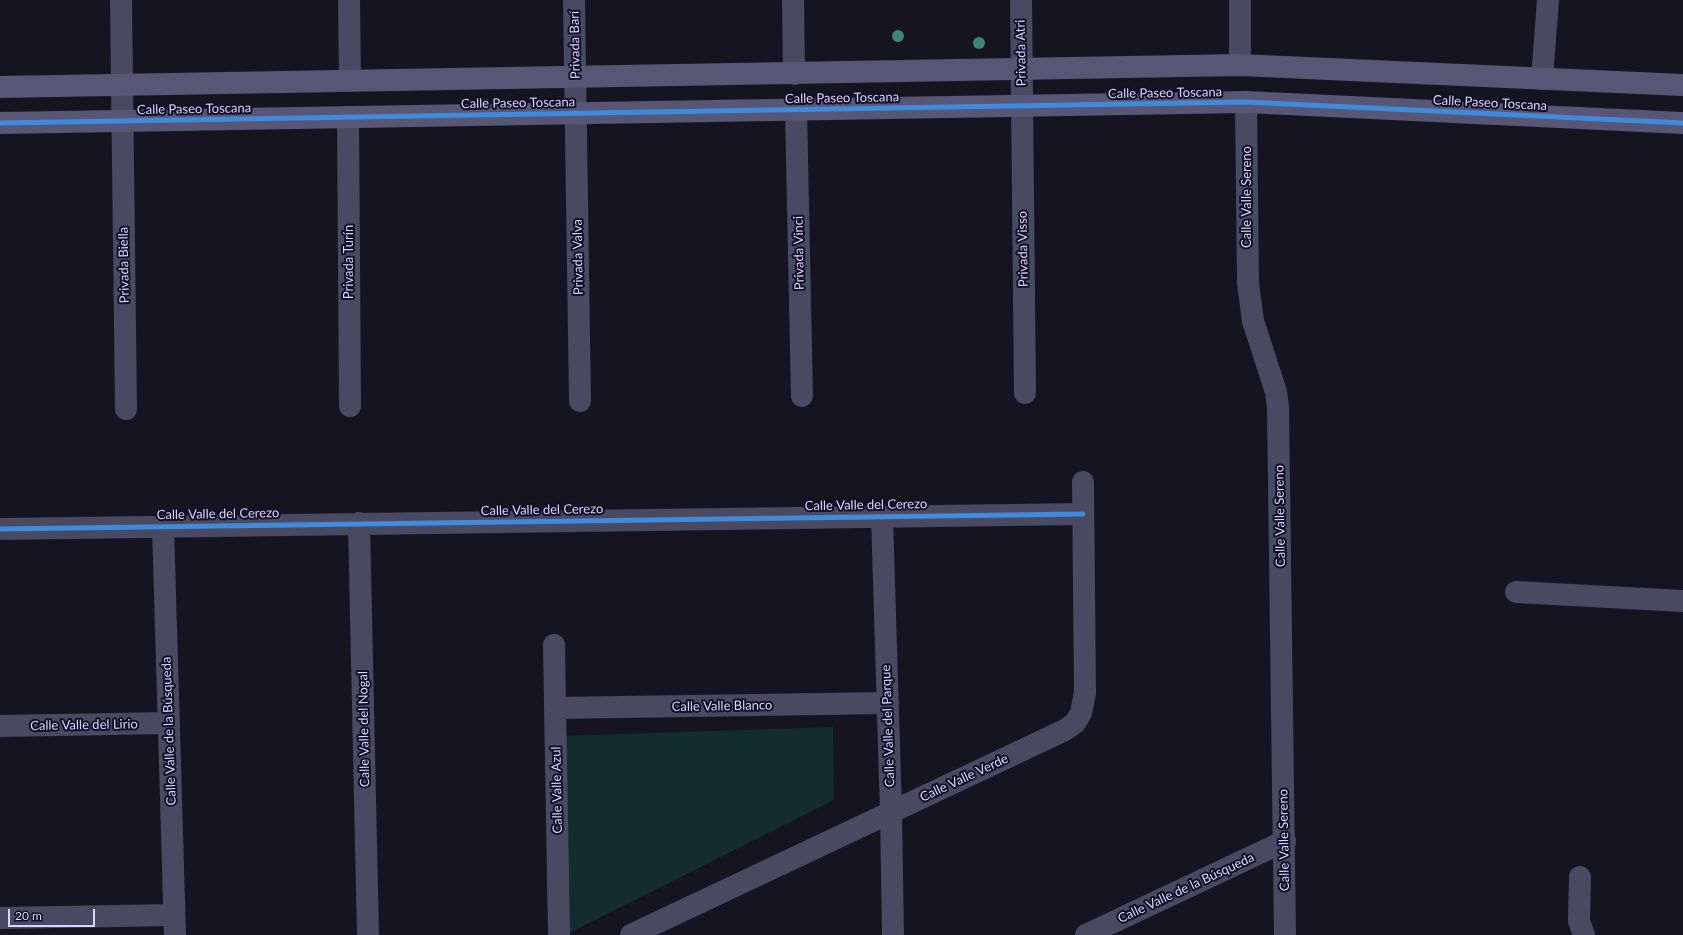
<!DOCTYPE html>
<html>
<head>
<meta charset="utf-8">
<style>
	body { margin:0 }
	#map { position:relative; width:1683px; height:935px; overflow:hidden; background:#161421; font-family:Lato,sans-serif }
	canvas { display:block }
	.scale { position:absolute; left:8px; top:909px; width:87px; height:18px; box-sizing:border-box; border:2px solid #d9d4ff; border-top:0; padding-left:5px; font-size:12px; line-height:14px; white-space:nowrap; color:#d9d4ff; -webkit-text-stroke:3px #130f26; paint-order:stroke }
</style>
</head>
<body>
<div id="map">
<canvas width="1683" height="935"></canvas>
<div class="scale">20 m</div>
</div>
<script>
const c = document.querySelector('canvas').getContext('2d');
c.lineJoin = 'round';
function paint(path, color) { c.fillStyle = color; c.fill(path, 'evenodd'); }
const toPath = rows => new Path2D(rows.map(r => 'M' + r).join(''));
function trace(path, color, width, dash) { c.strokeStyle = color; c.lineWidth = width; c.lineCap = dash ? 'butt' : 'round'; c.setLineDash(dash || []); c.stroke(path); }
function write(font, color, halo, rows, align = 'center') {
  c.font = font + ' Lato,sans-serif'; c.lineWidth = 4; c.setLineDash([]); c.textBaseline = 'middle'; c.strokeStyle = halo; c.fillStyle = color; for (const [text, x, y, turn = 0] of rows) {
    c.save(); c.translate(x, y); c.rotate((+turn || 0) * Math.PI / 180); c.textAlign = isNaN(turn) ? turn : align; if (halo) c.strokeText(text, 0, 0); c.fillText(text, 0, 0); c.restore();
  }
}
paint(toPath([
	[833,727,834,800,565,935,561,736]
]), '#132c2d');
trace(toPath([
	[121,0,126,409],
	[349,0,350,81],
	[574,0,580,401],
	[793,0,794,74],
	[1021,0,1025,393],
	[1240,65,1240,0],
	[1542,79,1548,0],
	[1246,102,1248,283,1253,321,1276,392,1278,407,1285,935],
	[796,110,802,396],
	[348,117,350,406],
	[882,516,891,812,893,935],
	[359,523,368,935],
	[163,526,175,935],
	[0,529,1083,514],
	[1516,592,1683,601],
	[554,645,559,935],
	[556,708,888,703],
	[0,726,168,723],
	[1580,877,1579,921,1584,935],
	[0,918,174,915],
	[631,935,1065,730,1075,723,1081,713,1085,693,1083,482],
	[1086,935,1285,841]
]), '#4a4962', 22);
trace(toPath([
	[0,87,1240,65,1683,85],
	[0,123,1246,102,1683,123]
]), '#575674', 22);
trace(toPath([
	[0,123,1246,102,1683,123],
	[0,529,1083,514]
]), '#408adc', 5);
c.fillStyle = '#3e8478';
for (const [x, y] of [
	[898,36],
	[979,43]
]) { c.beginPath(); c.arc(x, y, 6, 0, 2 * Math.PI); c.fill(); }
write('13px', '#d9d4ff', '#130f26', [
	["Privada Barí",575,45,-91],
	["Privada Atri",1021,53,-91],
	["Calle Paseo Toscana",1165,93,-1],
	["Calle Paseo Toscana",842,98,-1],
	["Calle Paseo Toscana",518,103,-1],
	["Calle Paseo Toscana",1490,103,3],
	["Calle Paseo Toscana",194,109,-1],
	["Calle Valle Sereno",1247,197,-90],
	["Privada Visso",1023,249,-91],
	["Privada Vinci",799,253,-91],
	["Privada Valva",578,257,-91],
	["Privada Turín",349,262,-90],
	["Privada Biella",124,265,-91],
	["Calle Valle del Cerezo",866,505,-1],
	["Calle Valle del Cerezo",542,510,-1],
	["Calle Valle del Cerezo",218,514,-1],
	["Calle Valle Sereno",1280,516,-91],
	["Calle Valle Blanco",722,706,-1],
	["Calle Valle del Lirio",84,725,-1],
	["Calle Valle del Parque",888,726,-92],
	["Calle Valle del Nogal",364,729,-91],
	["Calle Valle de la Búsqueda",169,731,-92],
	["Calle Valle Verde",964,778,-25],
	["Calle Valle Azul",557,790,-91],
	["Calle Valle Sereno",1284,840,-91],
	["Calle Valle de la Búsqueda",1186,888,-25]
]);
</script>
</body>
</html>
